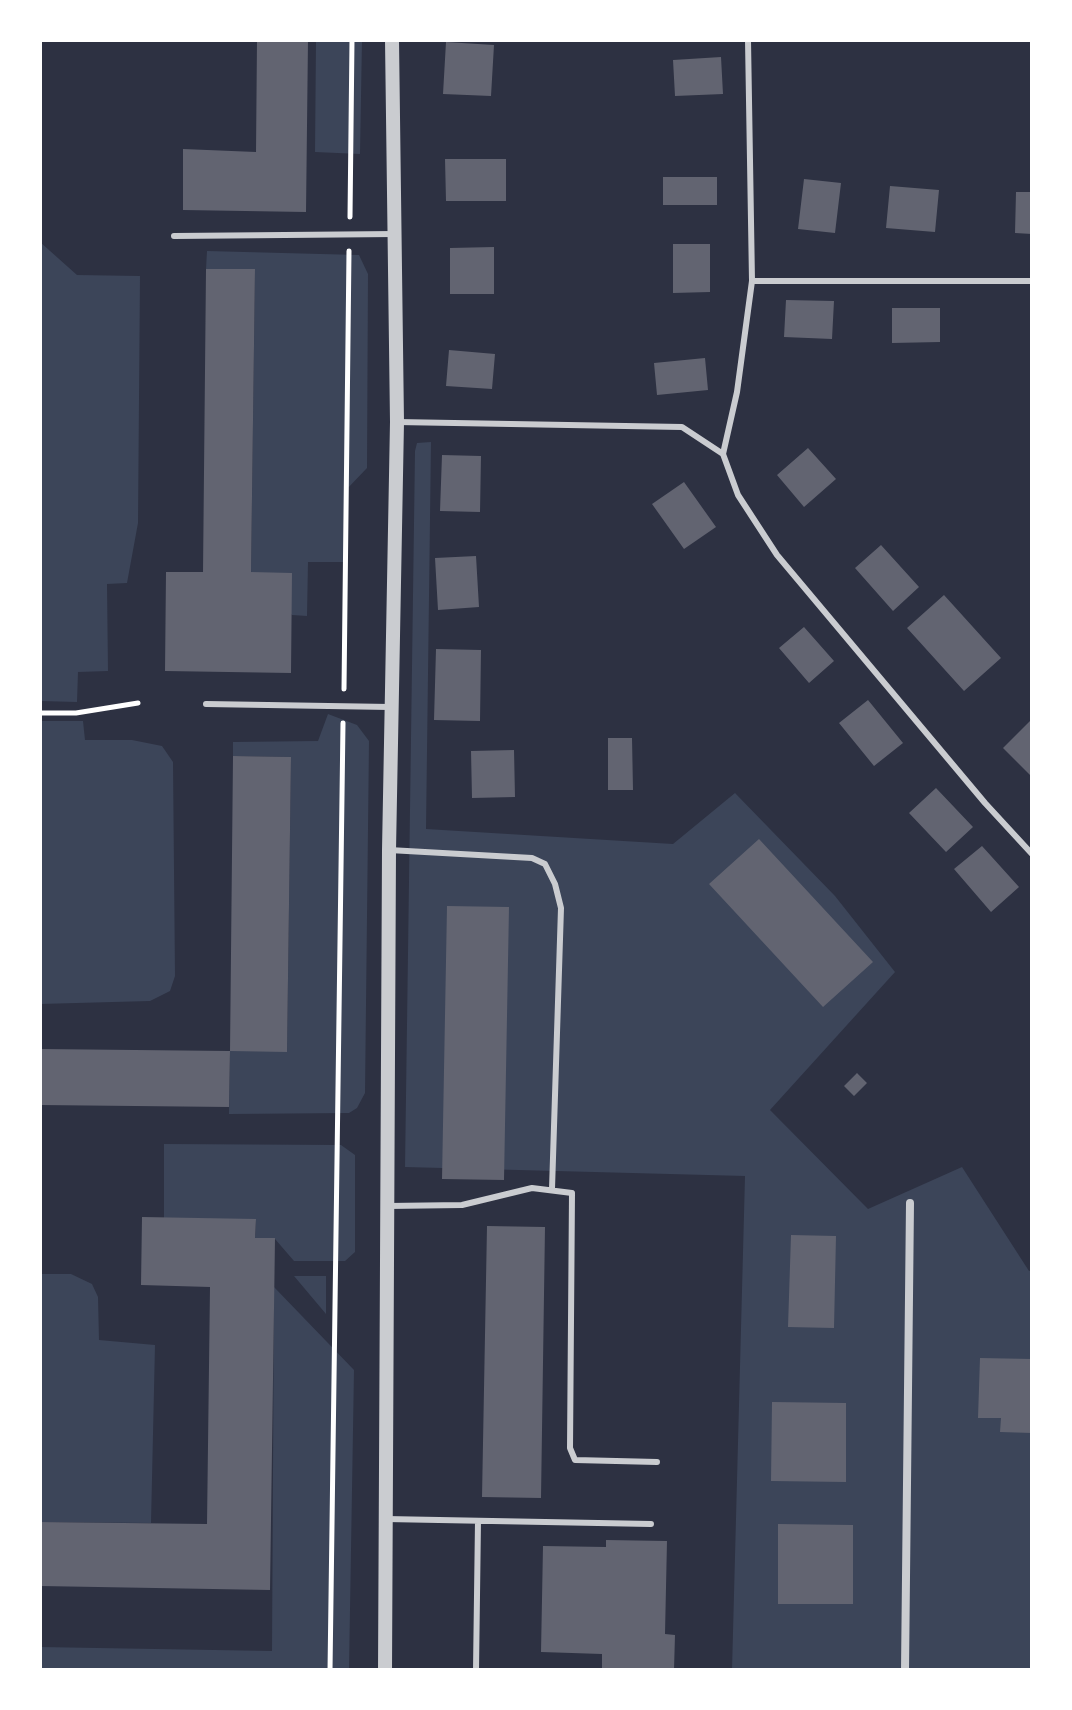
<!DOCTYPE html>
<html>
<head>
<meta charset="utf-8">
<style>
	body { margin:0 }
	#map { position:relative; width:1072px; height:1710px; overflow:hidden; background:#2d3142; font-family:Overpass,sans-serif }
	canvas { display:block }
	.frame { position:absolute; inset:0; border:42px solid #fff; pointer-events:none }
</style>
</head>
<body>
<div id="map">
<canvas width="1072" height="1710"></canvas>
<div class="frame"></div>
</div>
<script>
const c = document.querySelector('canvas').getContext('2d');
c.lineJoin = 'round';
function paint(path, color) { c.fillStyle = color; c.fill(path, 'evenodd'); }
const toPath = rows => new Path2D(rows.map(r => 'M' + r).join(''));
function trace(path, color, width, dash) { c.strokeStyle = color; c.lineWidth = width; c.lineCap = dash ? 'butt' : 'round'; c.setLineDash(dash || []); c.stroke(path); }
paint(toPath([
	[316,40,362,40,360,154,315,152],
	[40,242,77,275,140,276,138,523,127,583,107,584,108,671,78,672,77,702,40,701],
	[207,251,359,255,368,274,367,468,346,490,345,562,308,562,307,616,292,615,251,572,255,270,206,269],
	[431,442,426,829,673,844,735,793,835,896,895,972,770,1110,868,1209,962,1167,1029,1271,1032,1270,1032,1670,732,1670,745,1176,405,1167,415,451,417,443],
	[328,714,357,725,369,741,365,1093,357,1108,349,1113,229,1114,230,1051,287,1051,291,757,233,756,233,742,318,741],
	[40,721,83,721,85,740,132,740,162,746,173,762,175,976,170,991,150,1001,40,1004],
	[164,1144,341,1145,355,1155,355,1252,345,1261,294,1261,275,1239,255,1238,256,1220,164,1218],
	[40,1274,71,1274,92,1284,98,1297,99,1340,155,1345,151,1523,40,1522],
	[294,1276,326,1276,326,1314],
	[274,1287,354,1370,349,1670,40,1670,40,1647,272,1651]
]), '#3c4559');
paint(toPath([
	[257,40,308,40,306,212,183,210,183,149,256,152],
	[446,42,494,45,491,96,443,94],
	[721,57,723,94,675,96,673,60],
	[445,159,506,159,506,201,446,201],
	[663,177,717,177,717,205,663,205],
	[804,179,841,183,835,233,798,229],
	[890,186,939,190,935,232,886,228],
	[1016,192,1032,192,1032,234,1015,233],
	[673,244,710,244,710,292,673,293],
	[494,247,494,294,450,294,450,248],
	[206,269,255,269,251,572,292,573,291,673,165,671,166,572,203,572],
	[786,300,834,301,832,339,784,337],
	[892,308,940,308,940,342,892,343],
	[449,350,495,354,492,389,446,386],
	[705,358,708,390,657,395,654,363],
	[808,448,836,479,804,507,777,475],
	[442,455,481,456,480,512,440,511],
	[684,482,716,527,684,549,652,504],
	[881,545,919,587,893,611,855,568],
	[476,556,479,607,438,610,435,558],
	[944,595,1001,658,964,691,907,628],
	[804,627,834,661,809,683,779,648],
	[436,649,481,650,480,721,434,720],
	[868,700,903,743,874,766,839,723],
	[1032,719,1032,777,1003,748],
	[608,738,632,738,633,790,608,790],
	[514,750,515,797,472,798,471,751],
	[233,756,291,757,287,1052,230,1051],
	[936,788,973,827,946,852,909,813],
	[759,839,873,962,823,1007,709,884],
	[982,846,1019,887,991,912,954,869],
	[447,906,509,907,504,1180,442,1179],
	[40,1049,230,1051,229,1107,40,1105],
	[857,1073,867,1083,854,1096,844,1086],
	[142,1217,256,1219,255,1238,275,1238,270,1590,40,1586,40,1522,207,1524,210,1287,141,1285],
	[487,1226,545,1227,541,1498,482,1497],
	[791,1235,836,1236,834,1328,788,1327],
	[980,1358,1032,1359,1032,1433,1000,1432,1001,1418,978,1418],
	[772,1402,846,1403,846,1482,771,1481],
	[778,1524,853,1525,853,1604,778,1604],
	[606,1540,667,1541,665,1634,675,1635,674,1670,602,1670,602,1654,541,1652,543,1546,606,1547]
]), '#626471');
trace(toPath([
	[350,217,352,40],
	[344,689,349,251],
	[40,713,76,713,138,703],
	[330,1670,343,723]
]), '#fff', 5);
trace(toPath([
	[748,40,752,281,737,392,723,454,738,495,777,555,985,803,1032,854],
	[174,236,395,234],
	[752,281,1032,281],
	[397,422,682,427,723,454],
	[206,704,390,707],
	[389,850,532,858,545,864,555,884,561,908,552,1189],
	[388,1206,462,1205,532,1188,572,1193,570,1448,575,1460,657,1462],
	[386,1519,651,1524],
	[476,1670,478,1521]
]), '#caccd0', 6);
trace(toPath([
	[905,1670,910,1203]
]), '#caccd0', 8);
trace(toPath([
	[385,1670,389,850,397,422,392,40]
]), '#caccd0', 14);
</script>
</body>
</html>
